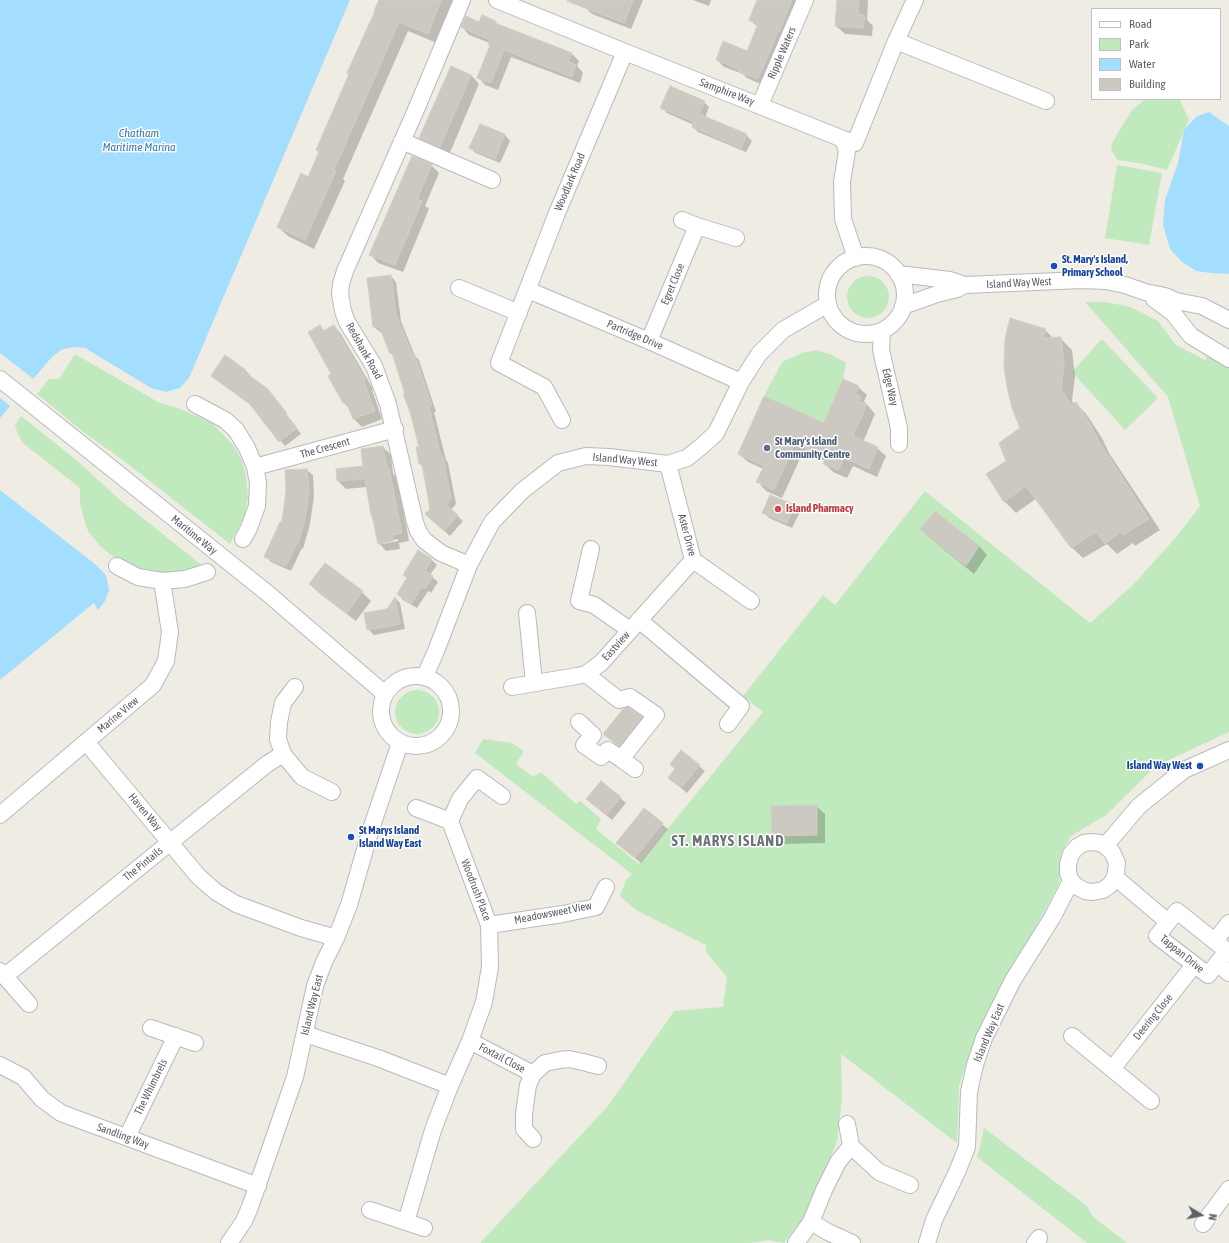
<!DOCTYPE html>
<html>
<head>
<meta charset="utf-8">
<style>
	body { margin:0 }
	#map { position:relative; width:1229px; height:1243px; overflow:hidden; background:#efece4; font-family:"Asap Condensed",sans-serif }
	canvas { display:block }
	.legend { position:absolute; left:1091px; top:8px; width:130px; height:92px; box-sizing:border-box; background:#fff; border:1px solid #bec0c1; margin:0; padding:5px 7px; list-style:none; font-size:12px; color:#5c6165 }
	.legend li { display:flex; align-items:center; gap:8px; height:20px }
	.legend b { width:20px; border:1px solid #bec0c1 }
	.north { position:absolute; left:1181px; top:1195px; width:40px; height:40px; -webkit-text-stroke:3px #fff; paint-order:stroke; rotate:100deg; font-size:11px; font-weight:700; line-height:16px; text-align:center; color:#5c6165 }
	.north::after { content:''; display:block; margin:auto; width:14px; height:18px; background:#5c6165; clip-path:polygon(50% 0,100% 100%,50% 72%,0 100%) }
</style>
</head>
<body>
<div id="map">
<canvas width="1229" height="1243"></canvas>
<ul class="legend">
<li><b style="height:5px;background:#fff"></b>Road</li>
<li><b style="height:11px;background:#c1e9be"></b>Park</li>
<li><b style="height:11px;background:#a4deff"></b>Water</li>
<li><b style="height:11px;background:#ccc9c3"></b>Building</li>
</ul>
<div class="north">N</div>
</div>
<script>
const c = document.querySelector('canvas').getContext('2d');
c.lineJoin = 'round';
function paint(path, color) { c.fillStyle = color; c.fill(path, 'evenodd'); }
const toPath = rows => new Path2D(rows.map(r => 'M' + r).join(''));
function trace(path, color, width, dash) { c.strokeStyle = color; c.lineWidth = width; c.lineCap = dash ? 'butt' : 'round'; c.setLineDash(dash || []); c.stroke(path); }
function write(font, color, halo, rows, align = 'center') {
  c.font = font + ' "Asap Condensed",sans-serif'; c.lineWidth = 3; c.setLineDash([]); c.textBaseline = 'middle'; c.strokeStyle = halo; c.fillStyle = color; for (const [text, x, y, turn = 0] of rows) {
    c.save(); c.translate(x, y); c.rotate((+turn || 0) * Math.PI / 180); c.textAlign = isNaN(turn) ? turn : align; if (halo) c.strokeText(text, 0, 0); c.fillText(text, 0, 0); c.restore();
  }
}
paint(toPath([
	[1143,99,1179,99,1189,119,1167,170,1139,163,1118,160,1111,150,1113,141,1132,110,1143,101],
	[1117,165,1162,173,1149,245,1105,238],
	'847 297a21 21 0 1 1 42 0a21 21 0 1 1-42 0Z',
	[1085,302,1105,302,1131,307,1158,321,1176,345,1205,360,1209,353,1229,366,1229,732,1156,766,1106,815,1071,836,1061,854,1059,884,974,1042,959,1086,957,1143,841,1054,842,1098,837,1141,818,1190,804,1217,784,1243,768,1240,750,1243,480,1243,608,1106,674,1011,723,1007,727,977,706,952,706,945,636,910,620,896,626,880,632,874,475,753,483,739,512,743,524,751,516,764,533,777,541,772,576,804,580,801,601,819,596,829,639,864,763,712,743,696,823,595,835,605,925,491,1090,623,1132,586,1178,535,1200,506,1168,397],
	[1102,339,1158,398,1125,430,1072,372],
	[816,350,832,355,846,363,843,379,824,424,764,396,782,362,802,353],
	[75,354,158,402,180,409,211,422,234,446,242,461,246,476,248,496,245,515,230,544,124,461,81,430,37,394,49,379,59,379],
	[21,416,75,459,119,499,203,566,188,573,159,577,130,570,100,546,88,531,84,519,80,503,80,488,23,443,17,432,15,425],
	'395 712a22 22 0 1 1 44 0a22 22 0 1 1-44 0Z',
	[984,1128,1087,1206,1092,1216,1127,1243,1087,1243,977,1157,981,1143]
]), '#c1e9be');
paint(toPath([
	[0,0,350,0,189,378,180,388,166,392,151,388,85,348,73,347,61,350,52,357,0,418],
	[1209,112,1229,126,1229,273,1228,274,1211,273,1196,271,1182,262,1170,249,1163,225,1165,200,1178,163,1184,130,1197,116],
	[0,490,95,564,106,575,109,590,105,601,98,610,94,603,0,680]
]), '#a4deff');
paint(toPath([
	[0,353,35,380,12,407,0,398]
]), '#efece4');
paint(toPath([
	[380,0,452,0,453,2,437,43,408,31,343,179,345,181,314,249,288,236,278,227,308,178,376,11],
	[587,0,643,0,631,29,592,14,585,7],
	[693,0,711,0,709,6],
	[758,0,801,0,765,86,747,78,743,74,724,67,717,60,747,52,758,27,750,20],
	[838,0,868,0,867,20,873,26,872,36,845,34,836,26],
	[495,22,499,26,571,53,579,61,577,66,583,73,580,83,511,57,498,90,485,85,478,77,491,46,490,43,469,35,462,27,480,23],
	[471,75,479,84,449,155,429,146,421,138],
	[704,102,709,107,705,118,746,135,752,141,746,152,698,132,693,127,694,125,667,113,662,108],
	[505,135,510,141,500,163,476,153,470,148],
	[431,165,439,173,425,206,429,209,403,272,378,263,371,255],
	[391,276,396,282,401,321,415,356,419,360,436,412,434,412,446,460,448,463,456,504,451,510,463,521,450,536,432,520,423,467,420,464,420,447,406,395,394,356,391,353,382,332,380,332,374,327],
	[320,326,325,331,334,326,341,334,373,389,372,390,382,419,362,427,354,419,350,409,344,403,330,377,333,375],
	[1045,330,1054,339,1060,338,1072,350,1075,376,1072,401,1074,405,1076,403,1087,415,1102,438,1109,453,1160,530,1135,546,1133,543,1117,554,1107,544,1083,558,1071,547,1037,498,1016,513,1005,502,988,474,1008,462,1021,429,1013,408],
	[245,370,251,376,250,377,272,395,287,413,286,414,301,434,285,446,252,406,218,381,212,376],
	[858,387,867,395,864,401,875,414,863,442,877,448,886,456,877,477,853,466,847,478,833,472,825,464,826,461,803,452,782,498,766,491,758,482,764,469,748,462,739,454,824,424],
	[383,447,391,455,393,474,397,477,409,541,399,543,400,549,386,551,379,543,367,487,346,489,338,481,337,470,364,467],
	[398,539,398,541,383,544,383,542],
	[307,470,313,475,314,496,310,524,303,549,302,548,291,571,271,562,265,556,283,524],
	[794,506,800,512,792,528,769,518,763,512],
	[935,512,979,546,987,555,974,574,930,538,921,529],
	[419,551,432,560,437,565,430,575,438,582,431,593,428,591,417,608,403,600,398,594,408,579],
	[325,564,362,592,371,601,356,621,319,593,310,584],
	[395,598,400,603,405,629,374,635,368,629,388,610],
	[628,708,642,718,647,723,625,751,605,734],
	[681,751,705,771,687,793,675,783,676,770],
	[602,782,626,803,612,820,593,804],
	[816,806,825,814,825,843,781,844,773,835],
	[662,824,668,829,641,863,623,848]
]), '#0003');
const building = toPath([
	[379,0,441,0,428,34,399,22,334,170,336,171,305,240,277,227,301,173,308,177,319,152,316,150,349,74,347,73,375,11,374,11,379,0],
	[568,0,633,0,624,23,567,1,568,0],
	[757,0,792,0,779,32,778,31,758,79,738,71,739,69,716,60,723,41,747,51,758,24,749,20,757,0],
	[837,0,859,0,858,14,865,16,863,28,835,26,837,0],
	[482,15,496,21,495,23,572,53,568,61,576,65,572,77,504,50,491,83,477,78,490,45,488,44,490,40,461,27,466,16,479,22,482,15],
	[451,66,471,75,440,147,419,138,451,66],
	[670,86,705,101,699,114,747,134,741,148,692,127,694,122,660,108,670,86],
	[480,124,505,134,495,159,469,148,480,124],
	[412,156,432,164,417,199,422,201,395,265,369,255,412,156],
	[391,275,396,315,412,354,414,353,432,406,429,407,441,456,443,456,451,499,446,505,458,515,444,531,425,514,430,509,422,464,419,464,416,447,419,447,410,412,403,394,405,394,392,353,390,354,379,326,373,327,367,278,391,275],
	[1010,318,1046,329,1043,338,1061,337,1064,364,1061,389,1071,405,1076,402,1091,425,1098,440,1149,519,1123,535,1121,532,1105,544,1096,532,1071,548,1026,486,1004,502,986,474,1006,461,999,443,1020,428,1012,408,1007,387,1004,367,1005,339,1010,318],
	[320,325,323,331,334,325,366,381,364,382,375,411,353,419,346,402,343,403,328,376,331,374,308,332,320,325],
	[225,355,246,370,244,372,267,388,282,407,281,408,297,428,279,442,249,403,211,376,225,355],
	[843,379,859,386,855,394,861,397,859,401,867,404,853,436,878,447,869,469,844,458,838,470,823,464,826,457,795,444,774,490,756,482,764,466,738,454,764,396,824,423,843,379],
	[383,446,387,469,389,468,402,533,392,535,393,541,378,544,372,515,371,515,365,479,337,481,336,469,363,466,361,449,383,446],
	[307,469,309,490,305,518,298,544,297,543,286,566,264,557,280,522,282,522,286,491,285,470,307,469],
	[770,495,795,505,787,523,762,513,770,495],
	[935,511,979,546,966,566,920,529,935,511],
	[418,550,432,559,425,571,433,576,425,589,422,587,411,604,397,594,407,578,403,575,418,550],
	[325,563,363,591,347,613,309,584,325,563],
	[395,597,400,624,367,630,364,613,387,609,395,597],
	[628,707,642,717,619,746,603,734,623,709,628,707],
	[681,750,700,765,681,788,668,778,675,769,670,764,681,750],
	[601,781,621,797,606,815,586,799,601,781],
	[817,805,817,835,772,836,771,806,817,805],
	[644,808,663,823,635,858,616,843,644,808]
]);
paint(building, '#ccc9c3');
trace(building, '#d5cdc1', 1);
const minor = toPath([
	[462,0,415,112,345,271,341,284,340,294,343,311,347,322,374,366,388,404,415,522,418,531,424,540,441,553,469,565],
	[497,0,625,52,843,139,847,151,842,182,843,219,856,258],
	[896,41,1046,101],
	[760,105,805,0],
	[843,139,855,143,896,41,915,0],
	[402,141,492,180],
	[682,220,697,226,736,238],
	'827 295a39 39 0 1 1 78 0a39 39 0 1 1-78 0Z',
	[898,274,950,280,965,285,1082,280,1106,281,1125,285,1145,292,1165,296,1176,301,1202,306,1229,320],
	[459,288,519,313],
	[528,290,649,341,741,382],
	[1154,299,1173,313,1187,331,1191,336,1229,359],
	[903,306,937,294,957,289,965,285],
	[882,331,881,350,899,428,899,444],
	[649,341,697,226],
	[0,379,266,592,385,694],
	[195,404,225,420,236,430,247,448,255,467],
	[562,420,544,387,499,363,557,213,625,52],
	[668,464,693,560,751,601],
	[243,539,249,528,257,506,258,483,255,467,395,429],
	[591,549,579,601,594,605,630,630],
	[117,566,138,577,162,581,185,579,207,572],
	[527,613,534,683],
	[639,620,741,706,728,724],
	'381 711a35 35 0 1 1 70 0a35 35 0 1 1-70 0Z',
	[425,676,436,651,469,565,492,522,522,491,558,463,586,456,609,457,668,464,687,458,703,445,716,433,741,382,759,354,783,330,828,304],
	[295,687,283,703,279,722,278,739,283,754,302,777,332,792],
	[512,687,577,676,586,674,601,663,693,560],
	[579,722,593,735,584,745,601,757,608,750,621,759,656,715,630,697,619,700,586,674],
	[86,742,198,876,216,892,236,904,301,928,336,938],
	[621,759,635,769],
	[0,815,153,685,166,661,170,632,162,581],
	[450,821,460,799,477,778,502,796],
	[1105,846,1139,806,1184,770,1229,750],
	[1115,877,1168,922],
	[1177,911,1227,951,1208,975,1157,936,1177,911],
	[489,925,563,914,596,907,606,887],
	[1215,941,1229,923],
	[1217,963,1229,973],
	[0,971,29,1004],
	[5,976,267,764,283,754],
	[151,1028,195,1043],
	[305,1034,378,1058,450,1086],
	[1072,1036,1151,1101],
	[470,1041,533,1074],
	[0,1065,23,1077,42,1099,61,1113,258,1186],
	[1112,1069,1194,965],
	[847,1124,851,1146,879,1172,910,1185],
	[127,1137,176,1036],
	[533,1139,524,1129,524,1114,528,1085,533,1074,545,1063,560,1060,569,1059,583,1062,598,1066],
	[370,1210,424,1228],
	[406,1222,433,1130,450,1086,470,1041,484,1002,490,967,489,925,450,821,416,808],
	[811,1222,828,1232,852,1243],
	[1203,1224,1229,1189],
	[229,1243,244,1221,250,1207,295,1077,315,986,324,962,336,938,349,905,370,832,400,743],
	[796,1243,811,1222,824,1190,838,1162,851,1146],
	[927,1243,934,1220,957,1172,967,1147,969,1092,975,1065,984,1038,1013,980,1052,918,1071,881,1068,873,1068,864,1071,854,1077,847,1084,843,1091,842,1100,843,1105,846,1112,852,1117,863,1116,872,1115,877,1110,885,1103,890,1093,892,1085,891,1076,886,1071,881],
	[1035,1243,1039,1238]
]);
trace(minor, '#b6babf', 18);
trace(minor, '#fff', 16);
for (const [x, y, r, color] of [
	[1054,266,4,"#1a4fb4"],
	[767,448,4,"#5c6f8a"],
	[778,509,4,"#e0444e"],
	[1200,766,4,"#1a4fb4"],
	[351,837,4,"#1a4fb4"]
]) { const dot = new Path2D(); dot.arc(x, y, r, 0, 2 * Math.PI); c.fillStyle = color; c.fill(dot); trace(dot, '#fff', 1.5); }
write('11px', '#5c6165', '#fff', [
	["Ripple Waters",782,53,-67],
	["Samphire Way",727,92,21],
	["Woodlark Road",570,182,-67],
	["Island Way West",1019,283,-3],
	["Egret Close",673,284,-67],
	["Partridge Drive",635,335,23],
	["Redshank Road",364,351,61],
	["Edge Way",890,387,77],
	["The Crescent",325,448,-16],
	["Island Way West",625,460,5],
	["Maritime Way",194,535,39],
	["Aster Drive",687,535,75],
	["Eastview",616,646,-48],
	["Marine View",118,715,-40],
	["Haven Way",145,812,50],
	["The Pintails",143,864,-39],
	["Woodrush Place",476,890,69],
	["Meadowsweet View",553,913,-11],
	["Tappan Drive",1182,954,39],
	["Island Way East",312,1005,-76],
	["Deering Close",1153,1017,-51],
	["Island Way East",989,1033,-67],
	["Foxtail Close",502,1058,28],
	["The Whimbrels",151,1087,-64],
	["Sandling Way",123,1136,20]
]);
write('bold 11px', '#164399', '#fff', [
	["St. Mary's Island,",1062,260],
	["Primary School",1062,273],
	["Island Way West",1192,766,"right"],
	["St Marys Island",359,831],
	["Island Way East",359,844]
], 'left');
write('bold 11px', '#4e5e75', '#fff', [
	["St Mary's Island",775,442],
	["Community Centre",775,455]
], 'left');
write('bold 11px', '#be3a42', '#fff', [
	["Island Pharmacy",786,509]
], 'left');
write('italic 12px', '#367bb0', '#fff', [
	["Chatham",139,133],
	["Maritime Marina",139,147]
]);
c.letterSpacing = '1px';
write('bold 15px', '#6c7378', '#fff', [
	["ST. MARYS ISLAND",728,841]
]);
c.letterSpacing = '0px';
</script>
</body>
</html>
